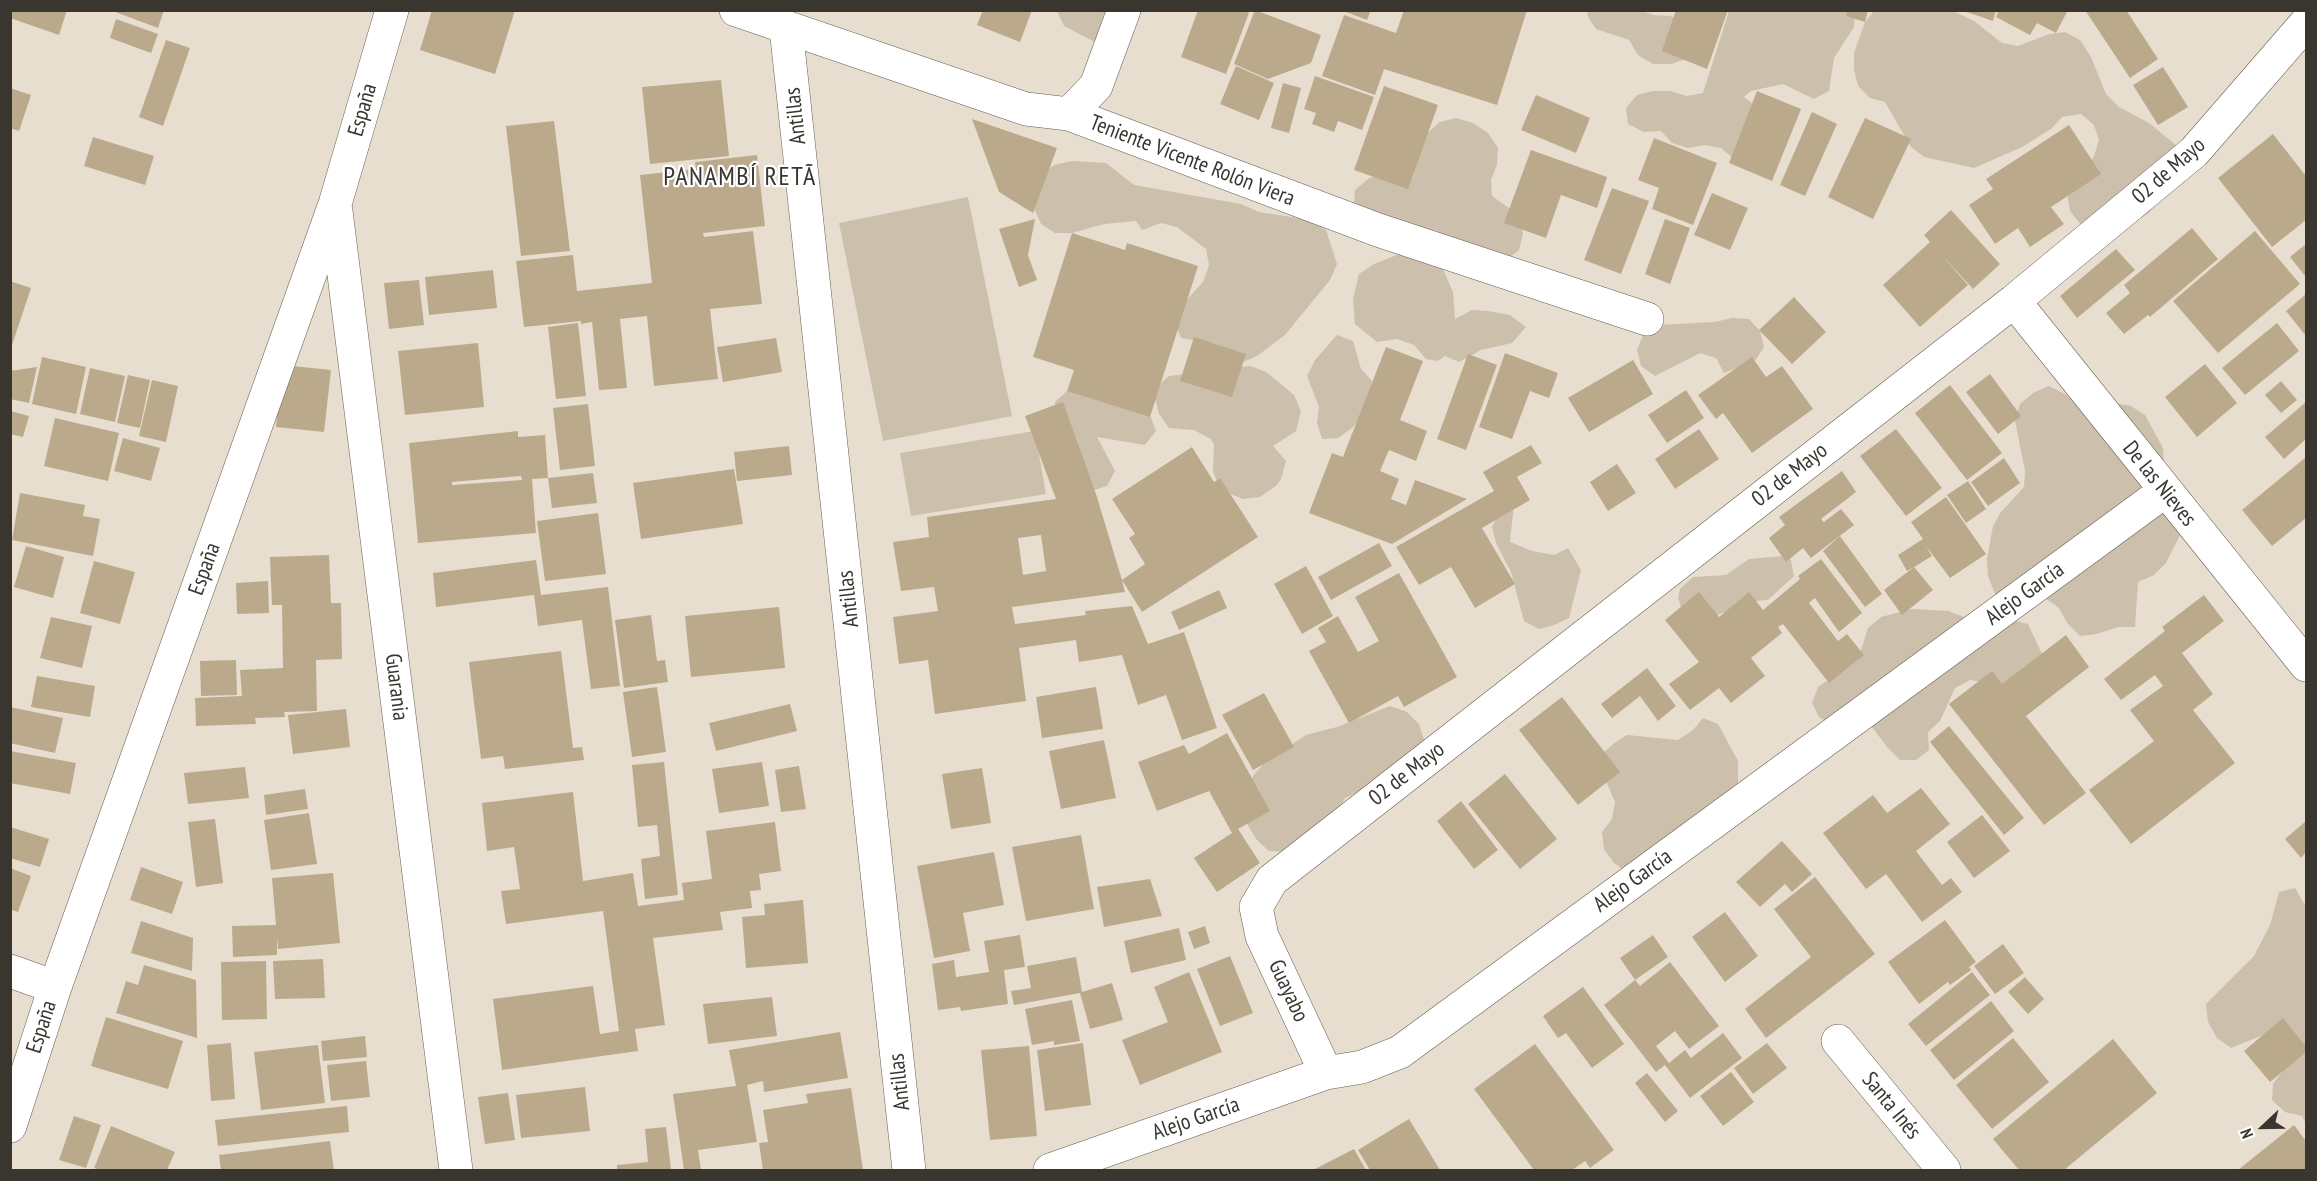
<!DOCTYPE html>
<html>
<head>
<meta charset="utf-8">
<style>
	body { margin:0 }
	#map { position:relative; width:2317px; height:1181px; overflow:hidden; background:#e8ded0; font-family:"PT Sans Narrow",sans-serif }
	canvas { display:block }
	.frame { position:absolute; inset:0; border:12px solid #393630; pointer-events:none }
	.north { position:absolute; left:2233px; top:1097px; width:60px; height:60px; -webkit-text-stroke:4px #fff; paint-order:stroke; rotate:248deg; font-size:16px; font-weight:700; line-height:24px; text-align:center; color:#393630 }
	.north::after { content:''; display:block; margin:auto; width:21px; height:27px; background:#393630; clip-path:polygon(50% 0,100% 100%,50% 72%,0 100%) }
</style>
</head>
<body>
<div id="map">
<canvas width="2317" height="1181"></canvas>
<div class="frame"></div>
<div class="north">N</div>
</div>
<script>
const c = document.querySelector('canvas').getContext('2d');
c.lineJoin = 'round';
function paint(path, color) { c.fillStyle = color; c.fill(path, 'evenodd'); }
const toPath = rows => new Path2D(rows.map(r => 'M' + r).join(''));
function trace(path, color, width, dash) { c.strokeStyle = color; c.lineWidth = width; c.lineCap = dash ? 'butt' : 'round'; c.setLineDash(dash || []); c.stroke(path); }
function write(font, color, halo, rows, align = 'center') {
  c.font = font + ' "PT Sans Narrow",sans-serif'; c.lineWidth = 4.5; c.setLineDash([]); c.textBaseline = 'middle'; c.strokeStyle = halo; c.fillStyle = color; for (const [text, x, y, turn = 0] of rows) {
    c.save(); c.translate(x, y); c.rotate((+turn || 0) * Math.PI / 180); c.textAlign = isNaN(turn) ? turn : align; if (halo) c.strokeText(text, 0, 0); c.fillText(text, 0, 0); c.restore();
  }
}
paint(toPath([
	[1638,10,1654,15,1671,16,1687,25,1688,58,1672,64,1653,64,1638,55,1629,40,1596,29,1587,15,1588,11],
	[1057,11,1118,11,1095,42,1064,26],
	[1729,11,1855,11,1854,27,1834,58,1829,91,1814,99,1783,84,1751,91,1744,97,1759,109,1734,159,1721,148,1704,145,1688,148,1672,143,1661,131,1644,132,1628,124,1626,108,1637,95,1653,91,1670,91,1687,96,1703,93],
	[1874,11,1953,11,1974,21,2002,43,2018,46,2049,34,2065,32,2080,40,2091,57,2106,94,2119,107,2149,123,2188,155,2149,213,2134,222,2082,226,2070,211,2067,194,2094,156,2099,140,2094,125,2081,114,2062,117,2051,129,2022,147,1974,168,1924,157,1911,147,1885,102,1870,98,1858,86,1854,69,1854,53,1865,22],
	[1456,118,1473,123,1488,133,1498,148,1497,165,1491,180,1492,196,1520,216,1523,234,1519,250,1505,261,1448,241,1436,230,1419,233,1354,206,1355,190,1368,179,1383,172,1440,122],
	[1072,161,1106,163,1134,185,1241,204,1259,212,1311,220,1326,230,1337,264,1330,280,1285,335,1257,356,1241,363,1225,357,1217,344,1181,338,1174,322,1180,307,1203,282,1209,265,1206,249,1177,227,1161,223,1142,230,1136,221,1104,224,1072,233,1055,233,1041,224,1034,208,1040,175,1054,165],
	[968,197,1012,416,883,441,839,223],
	[1402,253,1442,267,1453,292,1455,319,1472,310,1488,311,1510,315,1526,327,1512,343,1481,350,1459,362,1445,356,1438,361,1426,359,1414,345,1397,339,1377,342,1355,324,1353,298,1359,274,1374,264],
	[1732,318,1749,319,1760,331,1764,347,1755,361,1724,373,1716,358,1700,353,1655,376,1641,366,1637,350,1643,335,1658,325,1715,322],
	[1337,335,1353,341,1361,369,1372,381,1369,399,1363,415,1352,428,1338,438,1322,439,1317,423,1319,407,1307,376,1315,360],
	[1250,366,1266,372,1294,395,1301,411,1296,431,1273,446,1286,461,1281,479,1276,486,1260,497,1243,499,1226,492,1216,479,1213,471,1214,445,1211,439,1194,430,1169,428,1159,414,1155,398,1162,382,1169,376],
	[2049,386,2065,394,2078,405,2114,403,2131,406,2145,415,2163,448,2164,465,2182,531,2166,563,2154,575,2138,582,2135,627,2118,627,2097,634,2080,636,2068,624,2059,608,2045,598,1995,594,1988,576,1987,559,1993,526,2001,512,2024,487,2025,471,2015,421,2020,404,2033,393],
	[1067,391,1083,392,1150,415,1156,431,1145,445,1097,437,1115,471,1107,486,1091,491,1055,418,1055,402],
	[1035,431,1046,494,911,516,900,453],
	[1514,503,1510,542,1532,551,1554,555,1568,548,1581,570,1569,618,1554,625,1539,629,1524,621,1511,572,1496,543,1492,527,1500,511],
	[1783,556,1791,560,1794,576,1768,600,1755,601,1706,619,1683,614,1678,598,1680,589,1693,577,1726,575,1749,559],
	[1912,609,1948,611,1964,617,1977,627,2011,620,2028,624,2043,656,2003,685,1970,680,1955,688,1940,721,1928,732,1929,750,1916,760,1900,760,1888,748,1868,722,1834,726,1819,717,1812,703,1818,687,1858,660,1868,628,1881,617],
	[1390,706,1407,712,1419,724,1424,740,1405,771,1345,798,1336,814,1286,852,1269,851,1257,840,1248,826,1246,808,1247,791,1253,776,1264,763,1306,735,1337,727],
	[1703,718,1718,724,1738,761,1738,798,1628,873,1614,863,1604,849,1602,832,1612,819,1615,802,1602,772,1601,755,1613,744,1627,735,1678,740,1693,730],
	[2295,888,2306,907,2306,1124,2302,1116,2285,1112,2272,1100,2273,1084,2283,1070,2263,1035,2231,1048,2217,1038,2208,1022,2206,1004,2254,956,2270,925,2279,892]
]), '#ccbfab');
paint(toPath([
	[10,10,67,10,59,35,10,18],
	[110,10,164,10,158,28],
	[432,10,515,10,495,74,420,50],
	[983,10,1032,10,1020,42,977,25],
	[1198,10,1241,10,1249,13,1226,74,1181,57],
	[1255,10,1321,35,1311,63,1268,79,1234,64],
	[1341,10,1371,10,1367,20],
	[1404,10,1527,10,1497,105,1384,69,1375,95,1322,76,1344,15,1396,33],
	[1676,10,1728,10,1707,69,1662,51],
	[1848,10,1868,10,1865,22,1846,16],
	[1961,10,1996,10,1993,21],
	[1999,10,2068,10,2056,33,2037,23,2030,35,1996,17],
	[2085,10,2126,10,2158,59,2130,78],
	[116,19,158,34,151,53,110,38],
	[166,40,190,48,163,126,139,117],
	[1236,66,1274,83,1259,120,1220,104],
	[2163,67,2188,107,2158,125,2133,85],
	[1315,76,1374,97,1362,130,1338,121,1334,132,1312,124,1316,113,1304,109],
	[721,80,729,156,650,164,642,87],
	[1283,83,1301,88,1289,133,1271,128],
	[1384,86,1438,105,1408,189,1354,170],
	[10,88,31,95,19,131,10,128],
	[1757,91,1801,109,1772,181,1729,163],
	[1536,95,1590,118,1576,153,1521,130],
	[1812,112,1837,124,1805,196,1780,185],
	[1865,118,1911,139,1873,219,1828,197],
	[972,119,1057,148,1033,213,999,192],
	[554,121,570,251,521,256,506,126],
	[2069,125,2101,174,2051,207,2064,224,2030,247,2018,228,1995,244,1969,205,1993,189,1986,179],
	[2273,134,2306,176,2306,220,2272,247,2218,178],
	[93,137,154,156,145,185,84,166],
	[1654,138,1717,163,1693,225,1652,209,1659,188,1638,180],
	[1531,150,1607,177,1597,208,1561,195,1546,238,1504,223],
	[757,155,765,226,703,233,704,237,753,231,762,304,710,309,718,379,654,386,647,316,620,319,627,388,599,390,592,322,581,324,581,321,524,327,516,261,573,255,577,291,652,283,640,175,696,169,695,162],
	[1612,188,1649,201,1621,274,1584,260],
	[1712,193,1748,208,1730,250,1694,235],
	[1951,210,2000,264,1973,289,1940,253,1968,285,1920,327,1883,285,1930,242,1924,235],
	[1035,219,1028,255,1037,280,1019,287,999,229],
	[1665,219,1690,228,1670,284,1645,274],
	[2192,228,2218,259,2150,317,2148,315,2124,334,2106,313,2130,293,2124,285],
	[2255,231,2300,284,2218,353,2173,301],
	[1072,233,1125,250,1127,243,1198,266,1150,417,1067,391,1074,370,1033,357],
	[2306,244,2306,277,2290,257],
	[2116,249,2135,270,2077,318,2060,296],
	[493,270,497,308,429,315,425,277],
	[419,280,424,325,389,329,384,283],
	[10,281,31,288,11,348,10,348],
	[2306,294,2306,336,2286,311],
	[1794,297,1826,332,1792,364,1759,330],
	[578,323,586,396,556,399,548,327],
	[2277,323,2299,351,2245,395,2222,368],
	[1194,337,1246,354,1232,397,1180,381],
	[776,338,782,372,723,382,717,347],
	[478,343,484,407,405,415,398,351],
	[1386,347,1423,361,1400,420,1427,431,1416,461,1389,450,1380,471,1399,479,1391,499,1406,505,1415,480,1467,499,1392,544,1309,513,1332,453,1343,457],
	[1505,353,1558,373,1549,398,1530,391,1512,439,1479,427],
	[1468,354,1497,365,1466,450,1437,439],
	[42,357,86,367,76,414,32,404],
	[1752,357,1766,377,1782,366,1813,409,1752,453,1723,413,1716,419,1698,395],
	[1633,360,1653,394,1589,432,1568,398],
	[2205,364,2237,403,2197,437,2165,397],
	[282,365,331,370,324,432,276,427],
	[37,367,29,403,10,399,10,371],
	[90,368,125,376,115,422,80,414],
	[1990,374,2021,416,1998,434,1966,392],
	[128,375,150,380,140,428,117,423],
	[152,380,178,386,166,442,139,436],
	[2281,381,2297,400,2281,413,2265,395],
	[1950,385,2002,453,1967,480,1915,413],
	[1686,390,1704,418,1667,443,1648,415],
	[1063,402,1096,494,1122,580,1145,564,1129,538,1135,534,1112,499,1192,447,1214,482,1220,478,1258,537,1142,612,1122,580,1125,592,1012,607,1015,624,1086,615,1085,611,1132,606,1148,644,1184,632,1217,728,1182,740,1166,695,1138,705,1122,655,1079,662,1076,640,1019,648,1026,701,935,714,928,660,899,664,893,617,938,611,934,587,901,591,893,542,929,537,927,517,1056,499,1025,416],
	[1041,535,1046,571,1023,575,1018,538],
	[2306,402,2306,439,2284,459,2265,437],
	[588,404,595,466,560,470,553,408],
	[10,411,29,416,23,437,10,434],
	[55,418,119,433,108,481,44,466],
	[1699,429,1719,459,1675,489,1655,459],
	[1896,429,1942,488,1906,516,1860,456],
	[518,431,518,437,545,435,548,478,532,479,536,533,418,543,409,443],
	[521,476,522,480,452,485,452,482],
	[123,438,160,448,151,481,114,471],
	[1531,445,1542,463,1517,477,1530,500,1482,528,1515,584,1475,608,1451,567,1419,585,1396,547,1494,491,1483,472],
	[789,446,792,475,737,481,734,452],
	[2306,457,2306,518,2272,546,2242,510],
	[2004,458,2020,483,1988,506,1971,482],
	[1617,464,1636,493,1608,511,1590,482],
	[734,469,743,524,641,539,633,483],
	[1842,471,1856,492,1821,519,1824,522,1841,509,1854,525,1811,558,1803,548,1786,562,1769,538,1785,525,1779,517],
	[593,473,597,503,552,508,548,478],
	[1968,481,1986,509,1966,523,1947,495],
	[20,493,85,505,83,516,100,519,93,556,12,540],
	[1946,497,1986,554,1950,578,1926,546,1932,556,1914,567,1933,590,1902,615,1884,590,1914,567,1907,571,1898,555,1923,539,1911,522],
	[598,513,606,574,545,581,537,521],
	[1840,536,1882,594,1865,607,1823,551],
	[1379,543,1392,566,1331,600,1318,577],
	[26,546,64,557,53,598,14,587],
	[329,555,331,603,341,603,342,659,316,660,317,711,284,712,285,717,255,718,256,724,196,726,195,698,242,696,240,670,283,668,282,605,272,605,270,557],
	[1821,559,1862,613,1839,632,1815,598,1809,603,1838,641,1847,634,1864,655,1829,683,1783,624,1778,627,1782,633,1751,658,1765,676,1731,703,1719,688,1690,710,1669,684,1699,662,1665,620,1699,592,1719,617,1749,592,1763,610,1800,579,1798,576],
	[536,560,541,595,608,587,620,686,591,689,582,620,538,626,534,595,436,607,433,573],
	[94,561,135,572,120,624,80,613],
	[1306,566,1333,616,1302,634,1274,584],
	[1399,573,1457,677,1404,707,1398,696,1349,723,1309,651,1326,642,1318,628,1338,616,1358,652,1379,641,1355,597],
	[268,581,269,613,237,614,236,583],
	[1219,590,1227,608,1179,630,1171,612],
	[2204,595,2224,621,2182,653,2213,694,2193,710,2235,763,2131,844,2089,790,2154,741,2130,710,2163,686,2155,675,2121,700,2104,679,2165,631,2162,627],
	[779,607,785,668,691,677,685,616],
	[651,615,657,661,665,660,668,682,624,688,615,620],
	[51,617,92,626,82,668,40,658],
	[2066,635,2089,667,2026,716,2086,793,2044,825,1949,704,1992,671,2002,684],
	[561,651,573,748,582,747,584,760,505,769,503,756,481,759,469,662],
	[236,660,237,695,201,696,200,661],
	[1647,668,1676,706,1658,721,1640,696,1612,718,1601,704],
	[37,676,95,686,90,717,31,707],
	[657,687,666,752,632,757,623,692],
	[1096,687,1103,729,1042,738,1036,697],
	[1264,693,1294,747,1253,770,1222,715],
	[1562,697,1620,772,1578,805,1519,730],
	[790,704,797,731,716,751,709,723],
	[10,707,63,718,55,753,10,743],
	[346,709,350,747,293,754,288,715],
	[1949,726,2024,818,2004,835,1930,742],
	[1227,733,1270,811,1238,829,1260,863,1217,892,1194,858,1232,833,1209,791,1157,811,1138,762,1184,745,1189,754],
	[1104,740,1116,798,1061,809,1049,751],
	[10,751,76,763,70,794,10,783],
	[664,762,678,895,645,899,641,859,660,856,657,825,638,827,632,765],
	[762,762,769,806,719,813,712,769],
	[799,766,806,809,781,812,775,770],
	[245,767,249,798,188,804,184,773],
	[982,768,991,823,951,829,942,774],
	[1505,774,1557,839,1520,869,1468,804],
	[1921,788,1950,824,1916,851,1942,885,1951,878,1962,892,1922,922,1886,874,1866,889,1823,833,1873,795,1887,813],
	[305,789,308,809,266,815,264,795],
	[573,792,583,881,633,873,638,906,684,900,682,883,712,879,706,831,775,822,781,871,759,874,761,890,750,891,752,908,720,912,723,930,653,938,665,1025,635,1029,638,1051,502,1070,493,999,593,986,600,1034,619,1031,603,911,506,924,501,891,520,889,514,847,487,851,482,803],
	[1461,801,1498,850,1474,869,1437,821],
	[309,813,317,864,271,870,264,820],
	[1982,815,2010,851,1974,878,1947,842],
	[215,819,223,883,196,887,188,822],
	[2306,821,2306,852,2301,858,2285,839],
	[10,827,49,839,40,867,10,858],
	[1081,835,1094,909,1026,921,1012,847],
	[1782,841,1812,874,1792,892,1785,884,1760,907,1736,882],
	[994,852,1004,905,963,913,970,951,934,958,917,866],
	[141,867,183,882,172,914,130,900],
	[10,868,31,876,18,912,10,909],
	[333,873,340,943,278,949,277,936,277,955,233,957,232,926,276,925,272,878],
	[1815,877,1875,954,1766,1038,1745,1009,1811,957,1774,909],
	[1150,879,1162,916,1104,927,1097,887],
	[803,900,808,963,746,968,742,917,765,915,764,904],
	[1725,912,1758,956,1725,982,1692,937],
	[1945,920,1976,962,1969,967,1971,970,1950,985,1948,982,1919,1004,1888,962],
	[141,921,193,938,192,971,131,953],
	[1205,926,1210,943,1194,949,1188,932],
	[1179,928,1186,960,1131,973,1124,941],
	[1020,935,1025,967,1004,970,1008,1004,961,1011,960,1007,938,1010,932,964,954,960,956,977,989,972,984,941],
	[1653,935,1668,957,1635,980,1620,958],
	[2003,944,2024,973,1995,994,1974,966],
	[1230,956,1253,1013,1220,1026,1197,969],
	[1076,957,1082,992,1112,983,1123,1020,1090,1029,1080,993,1014,1005,1011,991,1031,988,1027,966],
	[323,959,325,998,275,999,273,961],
	[266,961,267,1019,222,1020,221,962],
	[1670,962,1719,1026,1689,1049,1675,1031,1656,1046,1669,1063,1685,1050,1691,1058,1723,1033,1742,1058,1690,1098,1665,1065,1656,1072,1604,1005,1635,980,1640,986],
	[144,965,196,980,197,1038,116,1013,126,981,138,985],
	[1189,972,1222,1052,1140,1085,1122,1040,1168,1022,1154,987],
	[1972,972,1990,995,1926,1046,1908,1024],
	[2025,977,2044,999,2028,1014,2008,992],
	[1583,987,1624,1044,1592,1068,1566,1033,1558,1038,1543,1016],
	[772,997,777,1036,708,1044,703,1004],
	[1072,1000,1080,1041,1054,1045,1054,1041,1032,1045,1025,1009],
	[1991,1001,2014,1031,1954,1080,1930,1050],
	[106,1017,183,1041,168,1089,91,1066],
	[2283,1018,2306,1047,2306,1052,2270,1082,2244,1051],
	[840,1032,848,1078,764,1092,763,1081,747,1085,757,1142,698,1150,701,1170,684,1170,673,1094,736,1086,729,1050],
	[365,1036,367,1057,323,1061,321,1041],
	[2013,1038,2049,1082,1992,1129,1956,1085],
	[2113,1039,2157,1093,2064,1170,2019,1170,1993,1139],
	[231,1043,235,1099,211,1101,207,1045],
	[1083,1043,1091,1105,1045,1111,1037,1050],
	[1767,1043,1787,1068,1753,1094,1734,1068],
	[1535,1044,1614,1150,1590,1168,1585,1161,1572,1170,1534,1170,1474,1089],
	[318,1045,325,1103,261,1110,254,1052],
	[1029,1046,1037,1136,990,1140,981,1050],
	[366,1061,370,1097,331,1101,327,1065],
	[1731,1072,1754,1102,1723,1126,1700,1096],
	[1647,1073,1678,1111,1665,1122,1635,1083],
	[585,1087,590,1131,521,1138,516,1095],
	[851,1088,863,1170,763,1170,759,1143,768,1142,763,1110,808,1103,806,1094],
	[508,1093,515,1140,485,1144,478,1097],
	[347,1106,349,1132,218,1146,215,1120],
	[74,1116,101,1125,86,1168,59,1160],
	[1409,1119,1440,1170,1370,1170,1358,1150],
	[2294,1125,2306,1141,2306,1170,2238,1170],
	[111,1126,175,1152,167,1170,101,1170,94,1168],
	[666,1127,671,1170,617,1170,617,1165,648,1162,645,1129],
	[330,1141,334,1170,221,1170,219,1155],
	[1354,1149,1366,1170,1313,1170]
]), '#bba98c');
const minor = toPath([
	[736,10,1026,109,1069,114,1378,230,1647,319],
	[786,28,909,1170],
	[1069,114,1096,86,1124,10],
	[336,211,456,1170],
	[2014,301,2306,665],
	[10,971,55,987],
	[1838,1041,1944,1170],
	[1326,1073,1262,936,1256,907,1272,880,2014,301,2194,152,2306,23],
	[10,1126,55,987,335,204,392,10],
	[1050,1170,1326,1073,1362,1067,1400,1052,2165,491]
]);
trace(minor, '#655d50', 34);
trace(minor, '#fff', 33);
write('22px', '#393630', '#fff', [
	["España",363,110,-74],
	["Antillas",796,116,-96],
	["Teniente Vicente Rolón Viera",1192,161,21],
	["02 de Mayo",2169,171,-41],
	["02 de Mayo",1790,475,-38],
	["De las Nieves",2159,484,51],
	["España",205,569,-70],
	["Alejo García",2025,594,-36],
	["Antillas",849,599,-96],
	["Guarania",396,687,83],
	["02 de Mayo",1407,774,-38],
	["Alejo García",1633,881,-36],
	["Guayabo",1288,991,65],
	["España",42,1027,-72],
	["Antillas",900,1082,-96],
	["Santa Inés",1891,1106,51],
	["Alejo García",1196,1119,-19]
]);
c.letterSpacing = '1.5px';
write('26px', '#393630', '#fff', [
	["PANAMBÍ RETÃ",740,178]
]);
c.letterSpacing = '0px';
</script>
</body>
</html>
